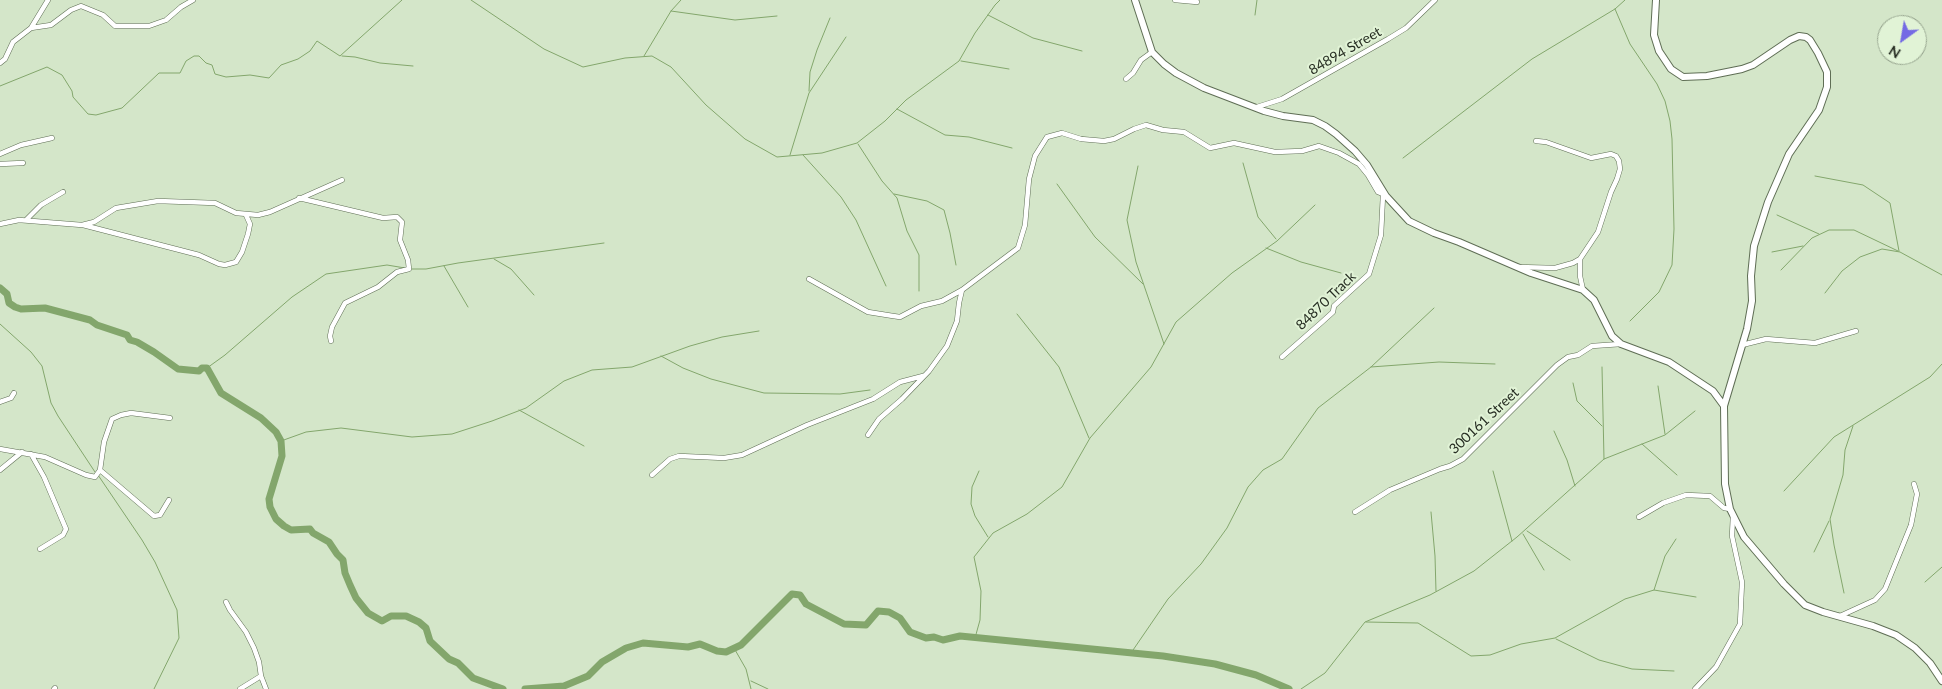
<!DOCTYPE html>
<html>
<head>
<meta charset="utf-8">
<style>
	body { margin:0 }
	#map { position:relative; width:1942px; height:689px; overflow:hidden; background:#d4e6c9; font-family:Lato,sans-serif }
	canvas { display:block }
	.north { position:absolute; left:1877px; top:15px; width:50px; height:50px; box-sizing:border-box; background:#e1f3d6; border:1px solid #96a48e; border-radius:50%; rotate:212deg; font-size:14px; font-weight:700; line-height:20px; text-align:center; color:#262d22 }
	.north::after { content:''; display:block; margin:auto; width:18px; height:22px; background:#746ae4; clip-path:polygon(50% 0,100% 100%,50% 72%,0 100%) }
</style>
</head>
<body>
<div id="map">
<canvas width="1942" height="689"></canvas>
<div class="north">N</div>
</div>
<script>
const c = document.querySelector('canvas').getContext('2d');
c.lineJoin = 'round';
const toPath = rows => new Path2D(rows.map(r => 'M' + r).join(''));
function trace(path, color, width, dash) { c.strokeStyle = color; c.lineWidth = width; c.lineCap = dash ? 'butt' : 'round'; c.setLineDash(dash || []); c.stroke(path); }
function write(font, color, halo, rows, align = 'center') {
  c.font = font + ' Lato,sans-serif'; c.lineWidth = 4; c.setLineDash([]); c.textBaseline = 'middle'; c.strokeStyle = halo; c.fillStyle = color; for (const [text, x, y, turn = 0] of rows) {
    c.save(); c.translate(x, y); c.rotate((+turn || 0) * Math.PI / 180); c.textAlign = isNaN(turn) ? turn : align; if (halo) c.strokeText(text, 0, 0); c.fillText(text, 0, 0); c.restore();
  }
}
trace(toPath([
	[471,0,544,49,583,67,625,58,652,56,671,67,706,105,745,139,777,157,822,153,857,143,885,121,906,100,959,61,975,33,995,5,1000,0],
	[1615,9,1630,44,1657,84,1665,101,1670,121,1672,139,1674,229,1672,265,1659,292,1630,321],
	[671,11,735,20,777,16],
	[988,15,1033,38,1082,51],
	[1255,15,1257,0],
	[342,56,355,57,380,63,413,66],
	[644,56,671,11,681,0],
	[961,61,1009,69],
	[0,86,47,67,62,75,72,91,73,97,88,114,96,115,122,108,159,73,180,73,186,61,194,56,199,56,206,63,212,65,215,74,226,77,250,75,269,78,281,65,298,59,310,51,317,41,340,56,402,0],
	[809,91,810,72,817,50,830,18],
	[897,109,945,135,969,137,1012,148],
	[858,144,882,181,897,198,907,231,919,255,919,291],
	[790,155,809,93,846,37],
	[803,155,841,197,856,220,886,286],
	[1403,158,1532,59,1615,9,1625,0],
	[1243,163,1258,217,1276,239],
	[1138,166,1127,220,1136,262,1164,344],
	[1815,176,1863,185,1890,203,1899,251],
	[1057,184,1095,237,1143,284],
	[894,194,927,201,944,210,950,233,956,265],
	[1777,215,1819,234],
	[1266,248,1301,262,1341,273],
	[1772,252,1803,246],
	[494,259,511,269,534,295],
	[444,266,468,307],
	[412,269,426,269,458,263,604,243],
	[1781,270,1812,238,1829,230,1854,230,1898,251],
	[1825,293,1842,271,1860,257,1882,249,1900,252,1942,275],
	[1017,314,1059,367,1089,438],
	[0,324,31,352,42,366,51,403,58,416,95,472],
	[661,356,683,368,711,379,764,393,840,394,870,390],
	[1371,367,1439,362,1495,364],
	[1602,367,1604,459],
	[207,368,225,355,292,297,326,274,387,265,405,268],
	[1573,383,1577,401,1602,426],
	[1658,386,1665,434],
	[519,410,584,446],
	[1554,431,1567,460,1575,486],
	[281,441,306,432,341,428,412,437,452,434,492,421,526,408,564,381,592,370,632,367,690,346,722,337,759,331],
	[1642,444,1677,475],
	[979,471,972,487,971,504,975,516,988,537],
	[1493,471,1512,541],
	[98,475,142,540,155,562,177,610,179,638,154,689],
	[1784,491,1834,437,1930,377,1942,364],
	[1431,512,1435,556,1436,591],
	[1527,531,1570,560],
	[1523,534,1544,570],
	[1814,552,1829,521],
	[1925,582,1942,567],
	[1654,590,1665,556,1676,539],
	[1844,593,1834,545,1830,519,1843,475,1845,450,1853,426],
	[1366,622,1418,623,1471,656,1490,655,1521,644,1555,638,1625,599,1654,590,1696,597],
	[975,638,980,620,981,591,974,557,993,533,1027,514,1062,487,1090,438,1151,367,1176,322,1232,273,1277,241,1315,205],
	[1556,639,1599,660,1632,669,1674,671],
	[734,648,746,669,751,689],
	[1131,653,1168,599,1201,564,1227,528,1248,487,1263,470,1282,459,1318,408,1371,367,1434,308],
	[751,681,768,689],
	[1301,689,1325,673,1365,622,1430,595,1474,571,1517,537,1604,459,1665,435,1695,411]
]), '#83a66c', 1);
trace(toPath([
	[0,288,7,294,9,303,15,307,21,309,45,308,90,320,97,325,127,335,130,340,137,342,154,352,178,369,199,371,202,368,207,368,221,393,261,418,276,432,281,441,282,456,269,499,270,507,276,519,284,526,291,530,310,529,313,533,329,542,337,554,343,560,345,573,350,585,356,598,368,613,382,621,391,616,406,616,419,622,426,628,430,641,449,659,458,663,473,678,503,689],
	[525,689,564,686,588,676,602,662,626,648,643,643,688,647,700,644,717,651,726,652,741,645,792,594,800,595,806,604,844,624,866,625,878,611,889,612,900,618,910,632,926,638,934,637,943,640,960,636,1163,656,1215,664,1256,675,1289,689]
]), '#83a66c', 7);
const street = toPath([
	[1175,0,1197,2],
	[31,28,51,25,71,10,81,6,103,15,115,26,149,26,166,20,181,7,193,0],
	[0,63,5,59,13,42,31,28,48,0],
	[1126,79,1133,73,1141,60,1152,52],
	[1257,107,1282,99,1388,39,1406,28,1435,0],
	[1536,141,1546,142,1591,158,1611,154,1616,156,1619,161,1620,169,1617,179,1611,192,1598,232,1580,259,1580,276,1583,290],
	[0,154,21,145,52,138],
	[0,164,23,163],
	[299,198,383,218,397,217,402,222,400,240,408,260,409,269,397,272,378,287,345,303,332,327,330,336,331,341],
	[26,220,41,205,63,192],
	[0,224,19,220,82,225,94,222,116,208,158,201,215,203,236,213,258,215,270,212,342,180],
	[83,225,199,255,219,264,225,265,236,262,242,252,248,234,250,224,246,215],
	[1518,267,1555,268,1573,263,1580,259],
	[809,279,868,312,893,316,900,317,921,306,942,301,962,290,1018,248,1025,225,1029,179,1035,156,1047,137,1062,133,1081,139,1104,141,1114,139,1134,129,1146,125,1163,130,1184,132,1210,148,1234,143,1275,152,1302,151,1319,146,1339,153,1359,164,1368,175,1378,192,1385,195],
	[1742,345,1766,339,1815,343,1856,331],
	[1282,357,1322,322,1333,312,1334,306,1369,274,1381,235,1383,195],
	[0,402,11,398,14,393],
	[868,435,879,419,902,399,929,371,947,346,957,321,959,303,962,290],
	[0,449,45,457,86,475,95,477,100,470,104,442,112,419,121,415,131,413,170,418],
	[31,454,44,477,66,529,63,535,40,549],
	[0,470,22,452],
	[100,470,154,516,160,515,169,500],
	[652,475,670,459,679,456,724,458,742,455,807,425,873,399,900,382,923,376],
	[1355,512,1390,490,1440,469,1450,466,1463,459,1557,365,1568,357,1578,355,1592,346,1621,344],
	[1639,517,1663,503,1686,495,1710,496,1724,508,1730,509],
	[226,602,230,610,246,632,254,648,259,662,261,676,266,689],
	[1840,616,1875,600,1885,589,1911,525,1917,494,1914,484],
	[54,689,55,688],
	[240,689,261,676],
	[1695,689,1716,667,1740,624,1742,582,1732,536,1733,516]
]);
const secondary = toPath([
	[1135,0,1152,52,1164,64,1176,73,1204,88,1264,111,1283,116,1313,120,1325,126,1336,134,1355,151,1367,165,1386,196,1409,221,1434,233,1459,242,1531,273,1583,290,1594,300,1612,336,1621,344,1669,362,1713,391,1724,406,1725,484,1730,509,1744,537,1784,584,1805,605,1823,612,1873,626,1896,635,1915,648,1930,663,1942,681],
	[1656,0,1654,35,1659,51,1671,69,1683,77,1707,76,1742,69,1753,65,1790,40,1799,36,1806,37,1810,40,1818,53,1827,72,1827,87,1819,110,1789,154,1768,202,1754,246,1751,276,1752,301,1747,329,1724,406]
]);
trace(street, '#5f6e55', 5.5);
trace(secondary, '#5f6e55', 8);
trace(street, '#fff', 4.5);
trace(secondary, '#fff', 6);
write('14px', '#262d22', '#e1f3d6', [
	["84894 Street",1345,51,-30],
	["84870 Track",1326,301,-44],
	["300161 Street",1484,421,-43]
]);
</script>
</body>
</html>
